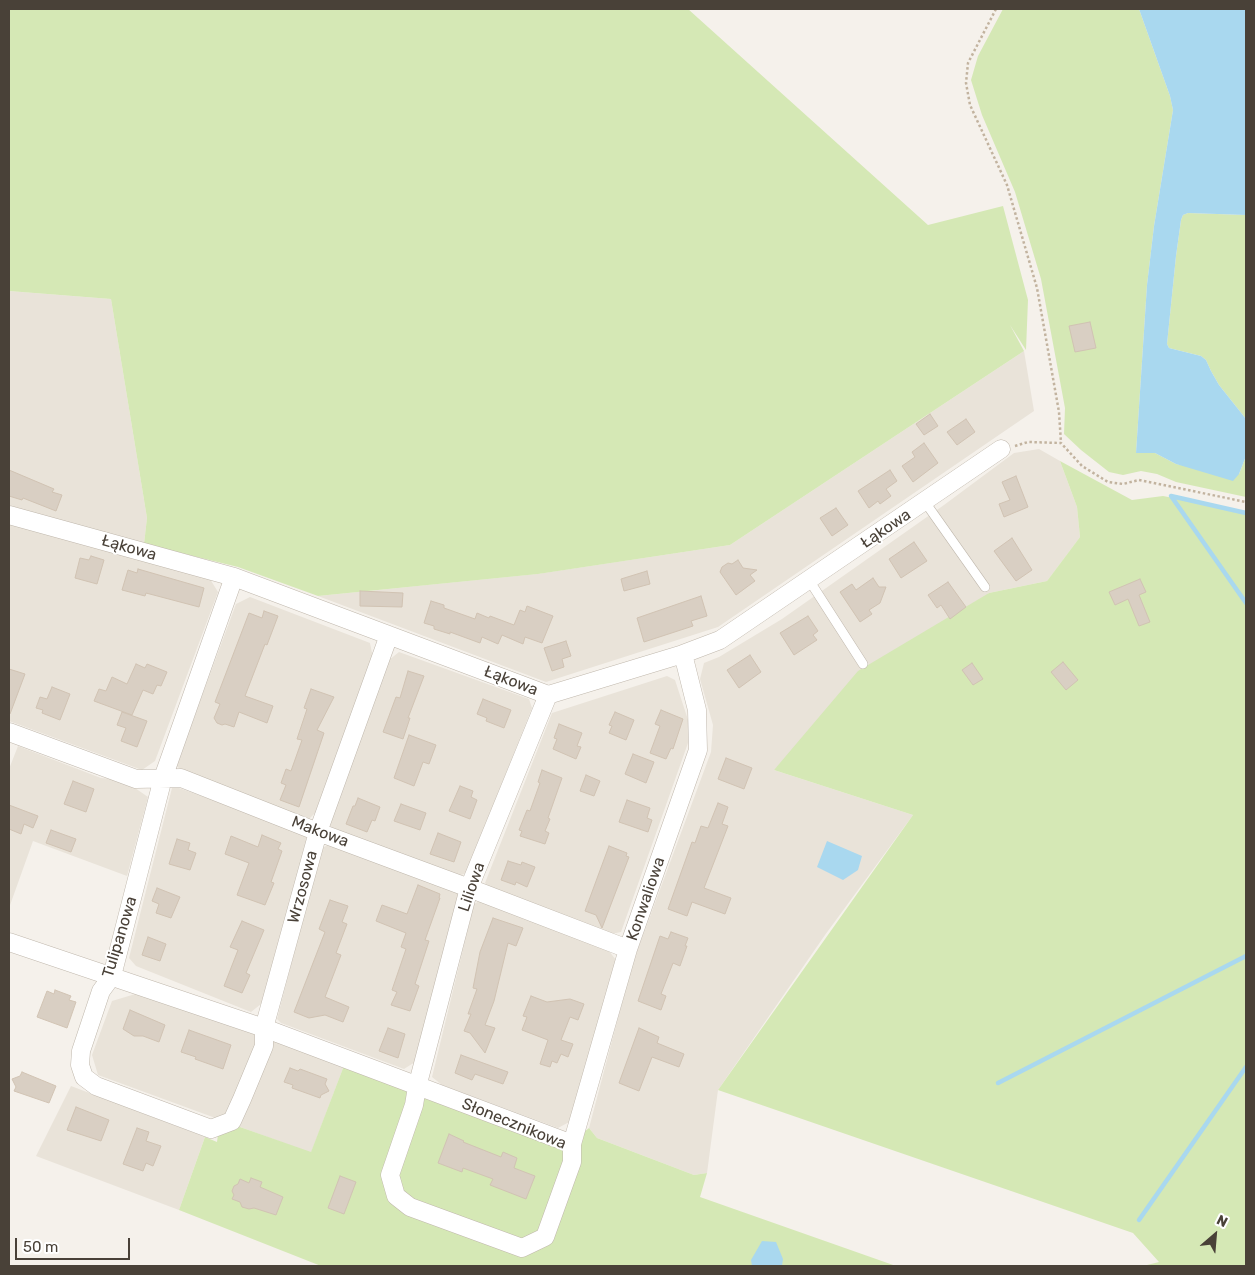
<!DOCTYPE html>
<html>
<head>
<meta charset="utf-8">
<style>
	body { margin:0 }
	#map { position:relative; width:1255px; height:1275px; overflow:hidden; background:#f5f1eb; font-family:Rubik,sans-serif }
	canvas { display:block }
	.frame { position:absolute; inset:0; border:10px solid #494138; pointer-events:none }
	.north { position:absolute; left:1190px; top:1210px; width:50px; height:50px; -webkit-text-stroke:4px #fff; paint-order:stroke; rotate:27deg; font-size:14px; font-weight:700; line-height:20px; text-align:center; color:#494138 }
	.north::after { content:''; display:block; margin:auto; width:18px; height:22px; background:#494138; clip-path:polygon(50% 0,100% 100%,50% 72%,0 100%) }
	.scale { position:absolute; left:15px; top:1238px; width:115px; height:22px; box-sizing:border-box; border:2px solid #494138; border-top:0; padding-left:6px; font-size:15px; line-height:18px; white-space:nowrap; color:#494138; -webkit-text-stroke:4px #fff; paint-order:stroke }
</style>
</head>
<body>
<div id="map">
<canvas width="1255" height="1275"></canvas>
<div class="frame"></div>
<div class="north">N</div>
<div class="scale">50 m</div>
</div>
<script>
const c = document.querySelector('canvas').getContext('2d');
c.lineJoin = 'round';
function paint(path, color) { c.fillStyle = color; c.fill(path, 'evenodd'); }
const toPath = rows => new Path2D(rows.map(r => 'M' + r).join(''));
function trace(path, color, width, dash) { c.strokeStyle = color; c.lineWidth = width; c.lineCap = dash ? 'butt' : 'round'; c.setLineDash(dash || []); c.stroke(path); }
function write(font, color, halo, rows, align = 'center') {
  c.font = font + ' Rubik,sans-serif'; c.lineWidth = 4; c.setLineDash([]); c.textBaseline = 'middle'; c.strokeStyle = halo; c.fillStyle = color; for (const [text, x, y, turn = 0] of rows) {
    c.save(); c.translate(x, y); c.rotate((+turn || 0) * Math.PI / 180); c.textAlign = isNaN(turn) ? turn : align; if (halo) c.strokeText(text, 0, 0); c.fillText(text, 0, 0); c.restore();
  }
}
paint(toPath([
	[9,291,111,299,147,518,144,544,9,507],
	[1024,351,1034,411,718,627,546,682,318,596,537,574,730,545],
	[1039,449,1060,461,1077,507,1080,537,1047,581,989,593,774,770,913,815,825,935,718,1090,707,1173,694,1175,597,1138,589,1128,632,965,711,752,713,725,700,679,704,663,719,657,782,619,944,505,1014,453],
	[9,522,210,579,218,592,155,761,142,770,9,721],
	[250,597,370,643,373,658,315,813,309,819,186,773,176,766,236,604],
	[399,652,529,699,532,708,466,873,459,876,333,830,329,823,389,660],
	[667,676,675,680,690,726,688,743,621,932,611,934,490,889,485,883,552,713],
	[18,746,101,778,112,779,135,788,148,797,127,876,33,841,9,908,9,769],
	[172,788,179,788,304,833,308,841,266,1000,251,1012,136,966,129,958],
	[329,844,460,894,415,1062,404,1069,281,1023,277,1019,321,849],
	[481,900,609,951,616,960,573,1120,558,1128,442,1085,432,1077,474,904],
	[142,992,345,1063,311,1153,98,1075,92,1055,112,1001],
	[71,1086,205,1137,179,1210,36,1156]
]), '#e9e3d9');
paint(toPath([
	[9,9,688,9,928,225,1003,206,1028,300,1026,350,1010,325,1024,351,730,545,538,574,318,596,238,567,144,544,147,518,111,299,9,291],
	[1003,9,1139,9,1170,96,1173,110,1154,226,1147,285,1136,453,1155,453,1176,464,1239,474,1246,456,1246,497,1176,482,1157,474,1141,471,1123,475,1109,472,1081,450,1064,434,1065,408,1041,279,1015,192,982,115,971,80,978,56],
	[1188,213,1246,215,1246,419,1219,385,1211,371,1206,360,1201,356,1169,348,1167,344,1176,256,1181,220,1183,215],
	[1060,461,1132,500,1163,496,1246,512,1246,1266,1143,1266,1159,1262,1133,1233,718,1090,913,815,774,770,858,671,989,593,1047,581,1080,537,1077,507],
	[345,1063,566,1146,589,1128,597,1138,694,1175,707,1173,700,1197,896,1266,321,1266,179,1210,205,1137,217,1142,220,1120,311,1152]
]), '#d5e8b5');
paint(toPath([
	[1139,9,1246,9,1246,215,1188,213,1183,215,1181,220,1176,256,1167,344,1169,348,1201,356,1206,360,1211,371,1219,385,1246,419,1246,456,1239,474,1233,481,1176,464,1155,453,1136,453,1147,285,1154,226,1173,110,1170,96],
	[827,841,862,856,858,870,843,880,817,867],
	[762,1241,776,1242,783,1259,782,1266,752,1266,751,1260]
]), '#a9d8ef');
trace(toPath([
	[1171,496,1246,603],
	[1171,496,1246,513],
	[998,1083,1246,956],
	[1139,1220,1246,1067]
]), '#a9d8ef', 4.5);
const building = toPath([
	[1090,322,1096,348,1075,352,1069,326,1090,322],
	[930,414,938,426,924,435,916,424,930,414],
	[966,419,975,432,957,445,947,432,966,419],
	[924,443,938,463,913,482,902,466,915,457,912,452,924,443],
	[9,470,54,489,52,492,62,495,56,511,23,498,22,500,9,496,9,470],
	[890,470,897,481,886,489,891,496,880,504,878,501,869,508,858,491,890,470],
	[1016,476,1028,507,1004,517,999,504,1010,500,1002,482,1016,476],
	[836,508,848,525,832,536,820,518,836,508],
	[1012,538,1032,570,1016,581,994,551,1012,538],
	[914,542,927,561,901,578,889,559,914,542],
	[91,556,104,560,97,584,75,578,80,558,89,560,91,556],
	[738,560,743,568,757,570,750,575,755,581,736,595,720,572,722,567,728,563,732,564,738,560],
	[138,569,204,588,199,607,146,593,145,596,122,590,128,570,137,573,138,569],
	[647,571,650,584,624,591,621,579,647,571],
	[873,578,879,587,886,587,880,603,869,610,872,614,860,622,840,592,852,584,856,590,873,578],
	[1140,579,1146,592,1139,595,1150,622,1139,626,1128,599,1115,605,1109,592,1140,579],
	[948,582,966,607,950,619,941,605,937,608,928,595,948,582],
	[360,591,403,593,402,607,360,606,360,591],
	[701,596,707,616,691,621,693,626,644,642,637,618,701,596],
	[431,601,444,605,444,608,475,619,477,613,489,618,490,616,514,625,520,610,525,612,527,606,553,616,542,643,525,637,523,644,502,635,498,644,482,637,480,643,450,632,450,634,434,629,434,626,424,623,431,601],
	[264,611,278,616,267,645,265,644,245,696,273,706,267,723,239,712,234,727,225,724,222,725,217,723,214,718,220,704,215,702,249,613,262,618,264,611],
	[808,616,818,631,813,635,817,640,794,655,780,633,808,616],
	[566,641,571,656,562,659,564,667,552,671,544,648,566,641],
	[750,655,761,672,739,688,727,670,750,655],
	[1063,662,1078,680,1066,690,1051,672,1063,662],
	[972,663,983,679,973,685,962,670,972,663],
	[136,664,145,668,147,664,167,672,161,686,157,685,153,694,143,690,132,715,94,701,99,689,106,691,112,677,127,684,136,664],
	[9,669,25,674,10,714,9,714,9,669],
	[408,671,424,676,408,718,410,718,403,739,383,732,396,697,400,698,408,671],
	[52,687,70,694,60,720,42,713,43,710,36,708,40,697,47,699,52,687],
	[311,689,334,697,317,730,324,733,299,807,280,800,286,785,281,783,286,769,291,771,302,740,297,739,307,709,304,708,311,689],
	[483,699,511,710,504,728,486,721,487,718,477,714,483,699],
	[661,710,683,719,673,749,671,748,666,759,650,753,660,726,655,724,661,710],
	[122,712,147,721,137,747,121,741,126,728,117,725,122,712],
	[615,712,634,720,626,740,609,733,612,726,609,725,615,712],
	[559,724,582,733,577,746,581,747,576,759,553,749,557,739,554,738,559,724],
	[409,735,436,745,429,764,423,762,414,786,394,778,409,735],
	[633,754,654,762,646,783,625,774,633,754],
	[726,758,752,768,744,789,718,779,726,758],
	[542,770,562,778,548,818,550,819,545,831,549,833,545,844,520,836,522,831,519,830,527,810,530,811,540,783,538,782,542,770],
	[586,775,600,781,594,796,580,791,586,775],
	[73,781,94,789,86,812,64,804,73,781],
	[460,786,473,791,471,797,477,800,470,819,449,811,460,786],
	[358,798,380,807,375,821,372,820,367,832,346,824,353,806,355,806,358,798],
	[627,800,650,808,647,818,652,820,648,832,619,822,627,800],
	[718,803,728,807,722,824,728,826,704,888,731,898,725,914,692,902,687,916,668,909,692,842,695,843,701,826,708,828,718,803],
	[401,804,426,813,420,830,394,821,401,804],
	[9,805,38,816,33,828,24,824,21,834,9,829,9,805],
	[51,830,76,839,71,852,46,843,51,830],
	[438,833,461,842,454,862,430,854,438,833],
	[262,835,281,843,278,849,282,851,271,882,274,883,265,905,237,895,249,863,225,854,231,836,258,847,262,835],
	[177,839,190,843,188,850,196,853,190,870,169,864,177,839],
	[609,846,627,853,626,856,629,857,602,928,596,915,585,911,609,846],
	[508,861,521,865,522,862,535,867,527,887,516,882,515,885,501,880,508,861],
	[418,885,440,894,439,898,440,898,425,940,429,941,415,984,419,986,410,1011,391,1005,397,992,392,990,406,949,401,947,406,933,376,921,382,905,407,914,418,885],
	[157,888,180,897,171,918,156,913,159,904,152,901,157,888],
	[330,900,348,906,342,922,347,924,336,953,341,955,325,997,349,1007,343,1022,325,1015,309,1018,294,1012,325,932,319,929,330,900],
	[493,918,523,928,516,946,508,943,494,1001,485,1025,495,1028,485,1053,470,1033,464,1031,471,1014,468,1014,477,989,473,988,480,952,493,918],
	[242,921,264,930,246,973,250,975,242,993,224,986,238,950,230,947,242,921],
	[671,932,688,938,685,946,687,946,680,966,673,963,661,994,666,996,661,1010,638,1001,660,936,668,939,671,932],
	[148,937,166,944,160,961,142,955,148,937],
	[55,990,71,996,69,1000,76,1002,67,1028,37,1017,47,991,54,994,55,990],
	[531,996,547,1002,570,999,584,1004,578,1020,570,1017,561,1040,573,1044,568,1057,561,1054,557,1063,552,1061,550,1067,540,1064,548,1040,522,1030,527,1017,523,1016,531,996],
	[130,1010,165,1025,159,1042,143,1036,134,1036,123,1029,130,1010],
	[388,1028,405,1034,398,1058,379,1051,388,1028],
	[639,1028,659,1037,657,1043,684,1054,679,1067,652,1057,639,1091,619,1083,639,1028],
	[189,1030,231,1045,223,1069,195,1059,196,1057,181,1052,189,1030],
	[461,1055,508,1072,503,1084,475,1074,472,1080,455,1073,461,1055],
	[290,1068,298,1071,300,1069,327,1079,325,1084,329,1091,321,1095,320,1098,292,1088,293,1085,284,1082,290,1068],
	[22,1072,56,1086,49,1103,14,1091,16,1087,12,1079,20,1076,22,1072],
	[76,1107,109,1120,101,1141,67,1130,76,1107],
	[137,1128,149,1132,146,1141,161,1146,153,1166,146,1163,143,1171,123,1164,137,1128],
	[449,1134,464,1141,463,1142,501,1157,503,1152,517,1158,514,1168,535,1176,526,1199,490,1185,493,1179,463,1168,462,1172,438,1163,449,1134],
	[340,1176,356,1182,344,1214,328,1208,340,1176],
	[251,1178,262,1182,260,1187,283,1197,276,1215,254,1208,249,1209,242,1207,240,1202,232,1199,234,1195,232,1191,234,1186,238,1184,240,1179,249,1183,251,1178]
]);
paint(building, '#d9cfc3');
trace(building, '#d1c3b3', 1);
const service = toPath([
	[925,502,985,587],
	[809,580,863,664]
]);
const minor = toPath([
	[9,515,234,577,548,695,683,654,720,640,1001,449],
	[234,577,163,778,112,976,101,991,81,1051,80,1065,84,1077,96,1086,211,1129,232,1121,242,1099,264,1046,264,1028,318,832,389,635],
	[548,695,469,888,417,1087,414,1105,390,1175,396,1196,410,1207,522,1248,545,1237,572,1162,572,1144,628,949,698,750,697,710,683,654],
	[9,732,136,779,181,778,318,832,469,888,628,949],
	[9,942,264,1028,572,1144]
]);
trace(service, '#c0b8ad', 10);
trace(minor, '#c0b8ad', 19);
trace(toPath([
	[996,9,968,63,966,83,970,105,1007,185,1037,288,1059,412,1061,443],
	[1015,446,1028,442,1061,443,1082,466,1108,482,1123,484,1139,480,1246,502]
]), '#c2b39f', 2.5, [2.5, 2.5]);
trace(service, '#fff', 9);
trace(minor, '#fff', 18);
write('16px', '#494138', '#fff', [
	["Łąkowa",886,529,-34],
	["Łąkowa",129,548,16],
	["Łąkowa",511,681,21],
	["Makowa",320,832,21],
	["Wrzosowa",303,887,-75],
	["Liliowa",472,887,-71],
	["Konwaliowa",646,899,-71],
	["Tulipanowa",120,937,-73],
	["Słonecznikowa",514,1124,22]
]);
</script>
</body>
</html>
